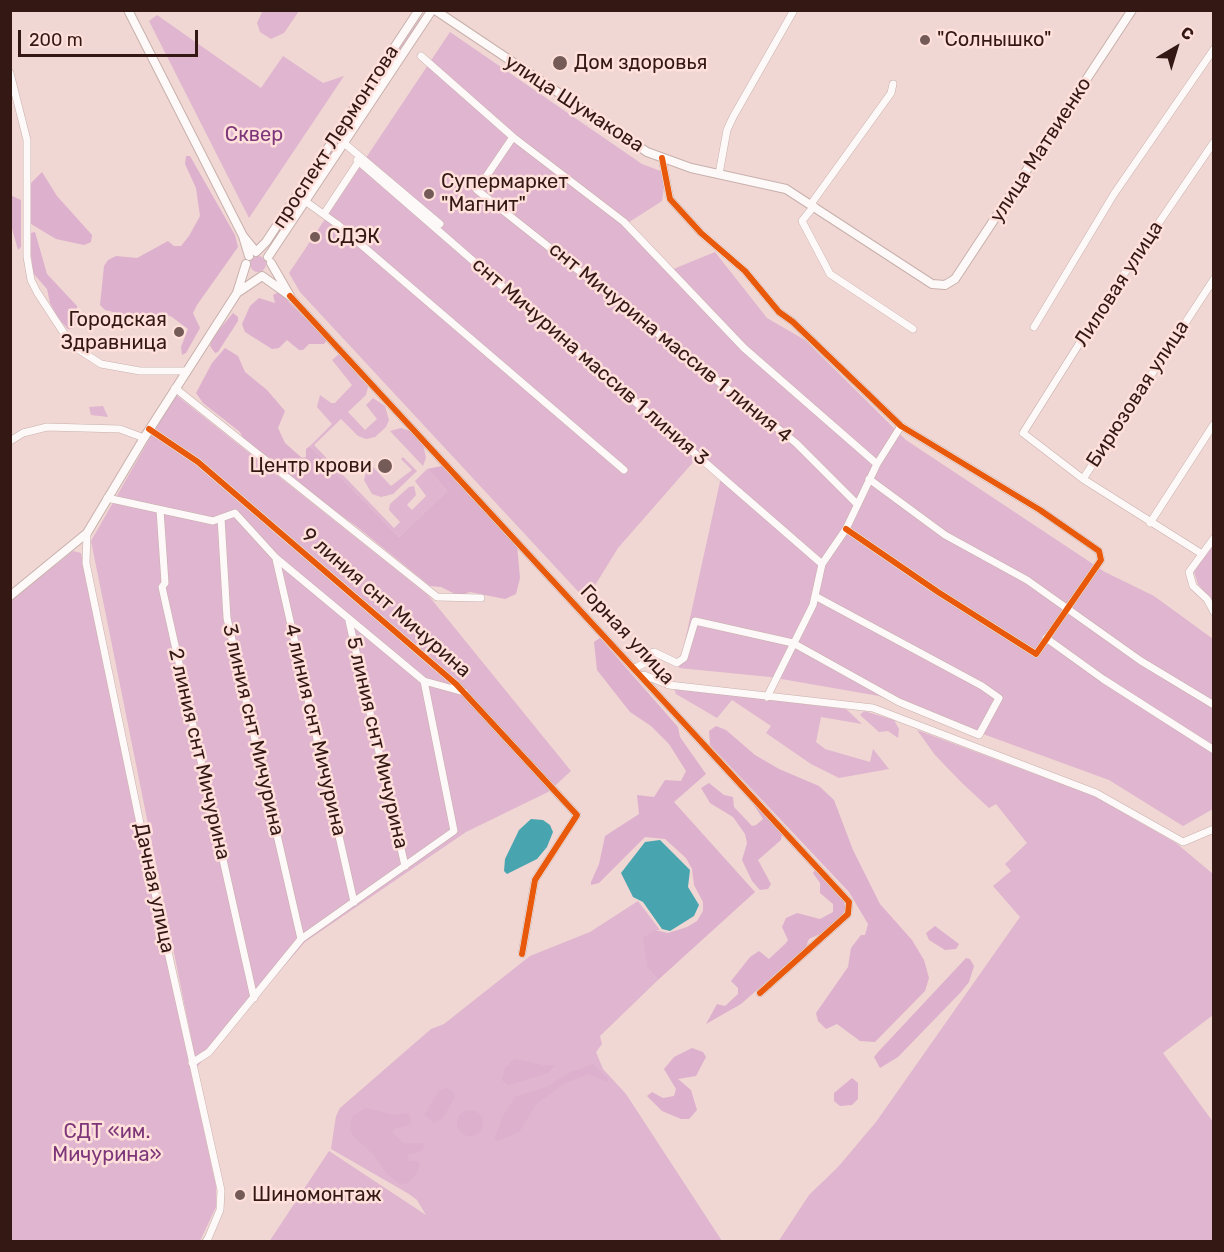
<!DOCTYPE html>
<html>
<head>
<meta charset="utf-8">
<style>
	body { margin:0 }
	#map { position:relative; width:1224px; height:1252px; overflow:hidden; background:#f0d7d3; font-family:Rubik,sans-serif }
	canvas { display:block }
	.frame { position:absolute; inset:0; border:12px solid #331814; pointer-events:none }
	.north { position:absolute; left:1146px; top:18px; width:60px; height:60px; -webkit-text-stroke:4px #ffe0da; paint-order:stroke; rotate:38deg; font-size:16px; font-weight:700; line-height:24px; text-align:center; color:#331814 }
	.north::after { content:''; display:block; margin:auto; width:21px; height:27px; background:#331814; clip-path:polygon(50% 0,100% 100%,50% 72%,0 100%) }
	.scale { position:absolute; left:18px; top:30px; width:180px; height:27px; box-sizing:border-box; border:3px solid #331814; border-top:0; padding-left:8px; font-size:18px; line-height:21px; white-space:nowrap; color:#331814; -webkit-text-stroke:4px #ffe0da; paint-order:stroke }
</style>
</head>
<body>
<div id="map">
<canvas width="1224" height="1252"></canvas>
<div class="frame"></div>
<div class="north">С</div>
<div class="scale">200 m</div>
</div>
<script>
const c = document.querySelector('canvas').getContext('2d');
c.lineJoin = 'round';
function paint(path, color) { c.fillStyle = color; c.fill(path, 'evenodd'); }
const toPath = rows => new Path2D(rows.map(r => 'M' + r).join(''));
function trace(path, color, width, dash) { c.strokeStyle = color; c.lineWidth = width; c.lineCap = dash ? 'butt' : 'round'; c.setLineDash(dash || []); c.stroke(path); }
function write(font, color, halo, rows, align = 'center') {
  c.font = font + ' Rubik,sans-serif'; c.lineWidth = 5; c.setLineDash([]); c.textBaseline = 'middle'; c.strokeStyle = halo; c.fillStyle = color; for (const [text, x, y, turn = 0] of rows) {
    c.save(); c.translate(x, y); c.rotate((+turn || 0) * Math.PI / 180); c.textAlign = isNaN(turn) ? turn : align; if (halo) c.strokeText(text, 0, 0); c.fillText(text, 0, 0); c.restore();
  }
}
paint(toPath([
	[263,10,299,10,299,11,284,33,271,39,260,32,257,23],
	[157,15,261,88,283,56,323,83,344,76,249,218,149,21],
	[420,18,422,19,380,82,378,80],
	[450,32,642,164,666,173,662,201,623,226,671,270,715,252,767,318,805,340,906,440,1105,572,1154,596,1213,639,1213,809,1183,826,1109,780,879,696,770,677,679,668,721,477,695,460,618,548,586,600,300,292,289,273],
	[367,96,369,98,273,244,271,242],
	'250 264a8 8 0 1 1 16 0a8 8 0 1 1-16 0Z',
	[339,354,368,387,366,395,348,412,365,430,377,419,366,405,373,398,385,406,389,420,386,427,375,437,366,439,358,436,341,419,314,445,394,528,400,522,389,510,390,504,409,487,414,486,416,495,407,505,412,510,426,496,415,481,427,469,447,491,399,537,310,446,332,424,317,407,320,395,331,403,335,403,352,385,332,360],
	[175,394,428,595,571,771,548,792,466,832,305,942,197,1067,91,541],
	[103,406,108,417,91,415,89,407],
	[401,428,410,431,423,444,426,458,423,466,390,431],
	[403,457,417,471,393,494,381,497,372,494,364,480,367,468,371,465,391,486,412,470,401,459],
	[1213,544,1213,603,1198,584,1194,572,1201,558],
	[73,551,81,553,133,808,216,1186,216,1207,200,1241,11,1242,11,601],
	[674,688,846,709,862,724,821,717,816,742,825,749,870,762,873,749,889,769,839,778,811,764,766,733,771,726,732,700,717,718,676,694],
	[864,711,894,720,899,729,898,738,888,731,879,732,860,715],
	[917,730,1094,796,1176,843,1213,874,1213,1015,1163,1053,1213,1122,1213,1241,778,1242,809,1195,838,1167,876,1122,1020,917,993,886,1011,871,1005,864,1027,843,996,804,989,808,962,783,935,755],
	[638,901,660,930,655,930,648,969,658,980,600,1036,602,1044,596,1052,603,1069,626,1094,722,1241,269,1242,329,1151,426,1215,417,1200,409,1194,331,1149,336,1116,340,1108,431,1029,444,1024,530,956,590,932]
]), '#dfb5cf');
paint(toPath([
	[186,156,190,156,235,235,238,247,197,305,193,313,200,328,186,353,182,355,181,347,188,329,172,317,165,314,152,328,139,328,131,325,122,314,105,310,100,305,104,266,108,260,116,256,137,258,168,241,174,246,181,246,189,236,200,216,196,188,185,164],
	[42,172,57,196,92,235,91,242,84,245,56,239,31,224,31,183],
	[10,195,21,200,21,247,18,250,11,225],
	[35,232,47,274,77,306,77,322,72,329,68,329,57,317,50,303,47,289,33,273,29,236,31,233],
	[279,292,327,340,324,344,309,344,303,350,299,350,287,340,279,348,272,349,245,332,242,324,250,306,259,298,275,303,273,295],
	[233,313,238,317,238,321,218,352,215,353,210,346,213,337],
	[225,348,238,356,245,372,267,390,285,411,278,428,285,443,302,458,306,457,306,449,310,446,399,537,447,491,427,469,442,466,517,545,520,578,516,594,505,599,470,592,459,596,441,587,430,586,356,526,287,477,285,470,276,462,245,442,240,432,203,403,196,393,212,363],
	[600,638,678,727,680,737,706,774,674,802,755,892,658,980,648,969,643,938,655,930,668,933,687,927,697,921,703,911,703,902,694,885,692,869,686,858,665,839,645,837,599,883,591,885,591,882,599,864,605,836,639,814,637,795,654,797,665,780,681,781,686,771,669,744,651,726,630,712,597,670,594,642],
	[716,726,726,730,755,755,779,769,819,786,834,800,853,850,880,904,912,940,924,960,929,978,925,991,875,1042,860,1041,837,1024,826,1029,818,1021,816,1013,848,967,851,948,861,935,865,935,868,924,849,892,710,745,709,731],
	[709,783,724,795,733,797,734,807,752,826,756,825,763,819,750,799,782,834,781,840,758,860,771,884,768,889,760,890,752,881,742,860,747,843,745,834,733,817,710,803,701,788],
	[816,869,843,897,846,911,822,933,809,939,806,947,741,1004,706,1024,717,1004,725,1006,738,994,738,988,731,981,750,957,759,951,769,959,786,943,788,940,782,927,786,918,797,913,820,919,833,912,833,904,820,893,820,883,813,873],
	[935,926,959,944,956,949,945,950,929,940,926,933],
	[966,958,970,959,974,966,969,982,961,992,898,1057,880,1068,874,1057,879,1051],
	[692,1048,703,1052,706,1057,696,1076,678,1079,691,1090,697,1110,689,1119,681,1119,662,1111,647,1096,652,1092,663,1098,674,1096,676,1089,664,1069,674,1057],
	[515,1059,542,1065,555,1065,548,1073,508,1085,502,1080,505,1068],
	[593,1064,608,1078,607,1082,589,1074,563,1084,536,1104,519,1132,497,1141,495,1138,502,1118,515,1097,549,1086,566,1074],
	[852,1078,858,1083,858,1099,852,1105,840,1106,834,1101,834,1093],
	[447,1088,454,1092,455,1096,443,1118,433,1123,425,1114,439,1091],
	[365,1108,393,1115,410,1113,411,1124,393,1129,393,1133,403,1143,424,1143,424,1147,419,1152,407,1154,409,1161,417,1161,420,1165,417,1173,408,1183,400,1184,387,1174,372,1153,353,1136,350,1129,352,1117],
	'457 1123a13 13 0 1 1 26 0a13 13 0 1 1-26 0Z'
]), '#ddb0cd');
paint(toPath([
	[531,819,543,820,550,825,553,832,547,847,537,859,507,874,504,871,505,859,519,830],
	[660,840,690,870,688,887,699,905,694,916,670,931,662,929,643,902,633,897,621,873,645,842]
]), '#48a5b0');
const minor = toPath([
	[421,56,513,137,624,222,744,348,877,464],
	[10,73,27,140,27,257,31,280,37,292,67,338,78,349,101,364,140,371,186,371],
	[513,137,477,190,796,443,857,504],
	[344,143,440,224],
	[662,158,670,199,701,233,745,271,779,312,793,322,901,426,1040,510,1099,551,1101,560,1036,654,938,592,846,529],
	[357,160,822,564],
	[719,174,727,130,733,117,794,10],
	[305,201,337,224,624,470],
	[811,204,891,93,893,84],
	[814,206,802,221,830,274,913,329],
	[324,214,359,161],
	[290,296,849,902,848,914,760,993],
	[1034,327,1114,194,1214,49],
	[175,388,437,597,481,598],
	[149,429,198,462,456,684,577,815,535,880,522,954],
	[10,441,23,433,47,427,120,429,144,438],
	[869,479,945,535,1027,580,1141,661,1214,705],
	[1083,479,1214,279],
	[107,498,213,521,235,513,276,558,424,681,464,692],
	[160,510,165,583,162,587,254,998],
	[221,518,227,618,301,939],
	[1150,523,1214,424],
	[87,533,86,563,147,857,221,1190,220,1210,207,1241],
	[1214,538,1189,572,1193,586,1207,599,1214,612],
	[1202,554,1083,479,1023,433,1113,290,1214,142],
	[276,559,354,902],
	[349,621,405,866],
	[1046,638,1103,679,1214,750],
	[635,668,645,663,649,654,654,652,677,663,684,658,695,621,793,643,899,702,979,735,999,698,982,686,815,596],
	[644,675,669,685,873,708,1096,793,1183,842,1214,829],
	[767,697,813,605,822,564,846,529,877,464,901,426],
	[192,1063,209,1052,301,939,454,831,424,681]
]);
const tertiary = toPath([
	[128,10,243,236,249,256],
	[435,10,647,152,691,168,786,189,932,284,945,285,955,279,1132,10],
	[243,236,256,252,266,242,419,10],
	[268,257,432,10],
	[246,264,237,293,262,276,290,296,271,263],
	[10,596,87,533,144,438,237,293],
	[207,1242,207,1241]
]);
trace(minor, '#c8b0ac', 8);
trace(tertiary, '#c8b0ac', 10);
trace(minor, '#fdf9f8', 7);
trace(tertiary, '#fdf9f8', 8);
trace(toPath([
	[662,158,670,199,701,233,745,271,779,312,793,322,901,426,1040,510,1099,551,1101,560,1036,654,938,592,846,529],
	[290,296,849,902,848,914,760,993],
	[149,429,198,462,456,684,577,815,535,880,522,954]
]), '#e8590c', 6);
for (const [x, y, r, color] of [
	[925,40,6,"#755b57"],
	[560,63,8,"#755b57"],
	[429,194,6,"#755b57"],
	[315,237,6,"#755b57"],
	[179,332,6,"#755b57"],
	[385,466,8,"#755b57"],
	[240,1195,6,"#755b57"]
]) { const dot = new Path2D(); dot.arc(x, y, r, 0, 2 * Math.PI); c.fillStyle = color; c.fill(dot); trace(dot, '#ffe0da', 2); }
write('20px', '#331814', '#ffe0da', [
	["\"Солнышко\"",937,40],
	["Дом здоровья",574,63],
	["Супермаркет",441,182],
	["\"Магнит\"",441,205],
	["СДЭК",327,237],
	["Городская",167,320,"right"],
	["Здравница",167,343,"right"],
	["Центр крови",372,466,"right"],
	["Шиномонтаж",252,1195]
], 'left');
write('20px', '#331814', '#ffe0da', [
	["улица Шумакова",574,104,33],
	["проспект Лермонтова",336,137,-57],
	["улица Матвиенко",1041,150,-57],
	["Лиловая улица",1119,284,-57],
	["снт Мичурина массив 1 линия 4",670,343,39],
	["снт Мичурина массив 1 линия 3",590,362,41],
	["Бирюзовая улица",1138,394,-57],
	["9 линия снт Мичурина",386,603,41],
	["Горная улица",627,635,47],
	["3 линия снт Мичурина",253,730,77],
	["4 линия снт Мичурина",315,730,77],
	["5 линия снт Мичурина",377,743,77],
	["2 линия снт Мичурина",199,754,77],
	["Дачная улица",154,888,78]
]);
write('20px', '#7e367a', '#ffe0da', [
	["Сквер",254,135],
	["СДТ «им.",107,1132],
	["Мичурина»",107,1155]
]);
</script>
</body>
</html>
